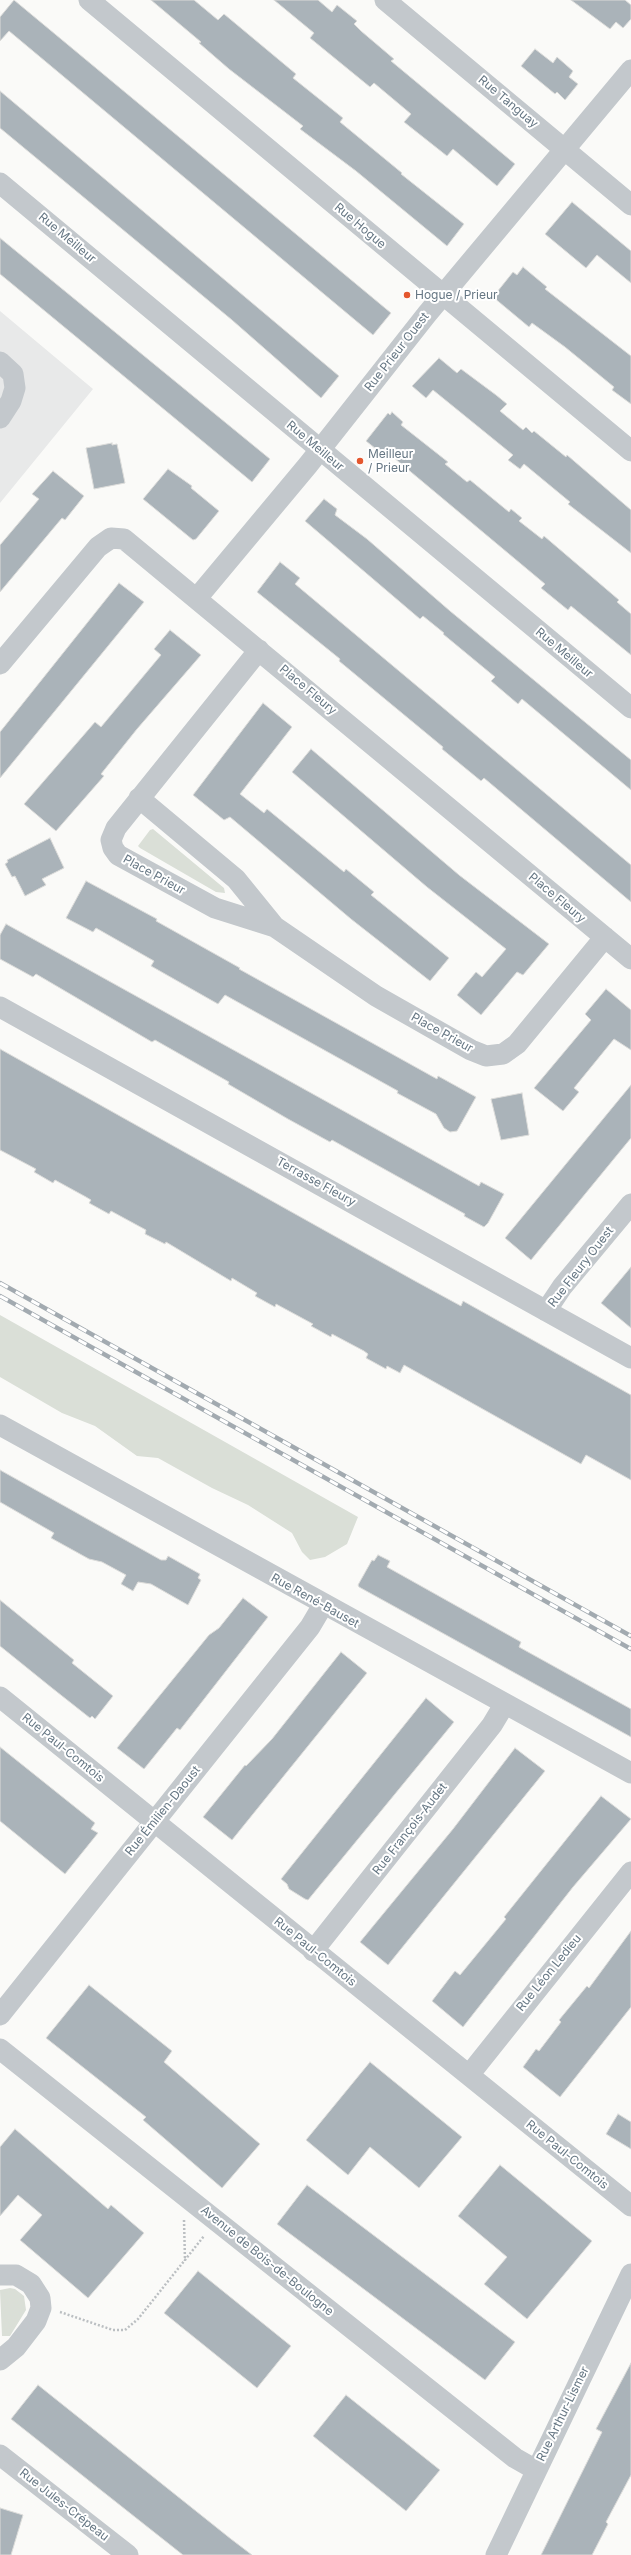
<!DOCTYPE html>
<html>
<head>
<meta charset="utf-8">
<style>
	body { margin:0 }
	canvas { display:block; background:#fafaf8 }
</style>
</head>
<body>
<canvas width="631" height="2555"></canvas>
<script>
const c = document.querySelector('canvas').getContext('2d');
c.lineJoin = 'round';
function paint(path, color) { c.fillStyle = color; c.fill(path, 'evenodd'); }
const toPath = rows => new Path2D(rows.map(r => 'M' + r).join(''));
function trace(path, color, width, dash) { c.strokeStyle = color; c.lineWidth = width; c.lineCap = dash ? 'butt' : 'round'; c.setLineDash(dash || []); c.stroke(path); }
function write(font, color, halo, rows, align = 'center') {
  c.font = font + ' Inter,sans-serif'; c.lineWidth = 4; c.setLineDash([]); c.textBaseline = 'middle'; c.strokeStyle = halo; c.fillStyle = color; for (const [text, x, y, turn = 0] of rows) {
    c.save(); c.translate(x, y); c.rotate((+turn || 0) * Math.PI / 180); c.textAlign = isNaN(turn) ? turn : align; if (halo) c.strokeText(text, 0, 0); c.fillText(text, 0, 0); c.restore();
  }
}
paint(toPath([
	[0,311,93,389,0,503]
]), '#e8e9e9');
paint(toPath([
	[153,829,224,888,225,893,216,892,140,848,138,846,150,830],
	[0,1315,358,1517,347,1544,325,1557,310,1560,302,1552,292,1533,248,1505,212,1488,158,1458,137,1456,95,1426,62,1413,0,1377],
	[10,2288,15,2289,24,2296,26,2310,10,2336,2,2336,0,2290]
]), '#dadfd7');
const building = toPath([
	[14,0,391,313,373,335,9,31,0,41,0,17,14,0],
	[151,0,194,0,218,20,224,14,296,74,293,78,343,118,340,122,402,173,401,174,464,224,447,246,356,171,300,129,303,126,229,69,199,43,201,42,151,0],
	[274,0,318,0,332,12,337,5,357,21,354,24,361,31,394,59,391,61,515,164,497,186,453,149,447,156,404,122,411,114,374,83,370,87,310,38,314,33,274,0],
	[571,0,625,0,631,5,631,19,623,28,616,22,610,29,571,0],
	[535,49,553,63,557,57,573,71,569,77,578,84,565,100,557,92,555,94,521,66,535,49],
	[0,91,339,376,321,398,232,320,0,128,0,91],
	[572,202,631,251,631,283,597,255,586,268,545,234,572,202],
	[0,238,270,459,252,482,0,274,0,238],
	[523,267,547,287,545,289,631,356,631,404,612,390,614,387,565,347,532,323,529,327,493,297,513,272,517,275,523,267],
	[439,358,457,373,461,369,496,395,507,404,500,411,523,430,526,427,532,433,534,431,566,457,567,455,631,510,631,553,568,504,570,502,524,464,520,469,508,460,513,455,433,390,426,398,412,386,439,358],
	[392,412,403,422,401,425,448,462,445,464,467,482,470,480,509,512,511,509,522,518,519,521,542,539,544,536,619,600,617,602,631,614,631,655,571,606,568,610,541,588,545,584,393,457,390,460,366,441,388,413,390,415,392,412],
	[112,443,112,445,117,444,125,483,94,489,86,448,112,443],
	[168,469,192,486,191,488,219,511,196,539,193,540,143,499,168,469],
	[53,471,84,496,65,520,62,518,0,592,0,545,39,499,32,494,53,471],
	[324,499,337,509,335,515,367,539,450,611,631,760,631,790,522,699,518,704,491,681,495,677,443,634,444,633,423,616,420,619,305,521,324,499],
	[280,562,300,578,295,584,631,865,631,902,484,778,481,781,442,749,443,747,339,661,340,659,257,592,280,562],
	[119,583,144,602,0,778,0,732,119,583],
	[170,630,201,655,137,729,101,774,104,776,56,831,24,804,95,722,101,727,161,655,154,649,170,630],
	[263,703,292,727,240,794,264,813,267,809,344,872,346,869,374,892,371,895,449,958,430,981,351,919,230,817,224,820,193,795,263,703],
	[311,749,459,875,549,944,523,975,517,972,481,1015,457,995,476,972,482,977,506,949,427,887,292,772,311,749],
	[50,838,64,868,42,879,46,885,25,896,15,876,12,877,5,864,8,862,7,860,50,838],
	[86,881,157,919,156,921,240,968,239,969,437,1079,438,1076,476,1097,457,1131,450,1132,444,1128,436,1114,397,1093,398,1091,225,995,218,1004,151,966,154,961,96,928,93,932,66,918,86,881],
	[6,924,479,1186,481,1182,504,1194,488,1223,484,1227,464,1216,465,1214,332,1140,330,1142,288,1119,228,1084,229,1082,155,1040,152,1042,36,974,33,977,0,959,0,935,6,924],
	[606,989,631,1010,631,1050,614,1039,574,1088,579,1092,563,1111,534,1088,591,1020,585,1014,606,989],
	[0,1049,415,1281,461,1306,463,1301,631,1395,631,1480,586,1455,581,1464,404,1365,400,1373,387,1366,386,1369,366,1358,368,1354,364,1351,332,1334,331,1337,311,1326,313,1324,276,1304,275,1307,255,1296,257,1293,232,1278,231,1281,166,1242,165,1244,145,1234,146,1230,111,1211,109,1214,89,1203,91,1200,86,1197,55,1180,53,1183,34,1172,36,1169,0,1150,0,1049],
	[631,1085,631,1138,531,1260,505,1238,631,1085],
	[522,1093,529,1135,501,1140,491,1099,522,1093],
	[631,1267,631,1328,601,1303,631,1267],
	[0,1470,161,1560,166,1560,168,1556,200,1574,198,1578,201,1580,188,1605,151,1584,138,1582,133,1591,121,1584,126,1575,102,1562,89,1559,51,1538,54,1533,0,1502,0,1470],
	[378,1555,390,1561,387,1567,521,1642,519,1647,631,1709,631,1737,359,1587,358,1585,372,1560,374,1561,378,1555],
	[243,1598,268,1617,180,1730,177,1728,144,1769,117,1748,209,1635,219,1628,243,1598],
	[0,1600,74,1660,72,1663,113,1696,95,1719,92,1716,90,1718,52,1688,0,1646,0,1600],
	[341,1652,367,1673,232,1840,203,1817,245,1765,246,1766,272,1739,341,1652],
	[426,1698,454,1722,308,1900,305,1899,289,1889,287,1884,281,1879,426,1698],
	[0,1747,95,1823,91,1829,98,1833,65,1874,0,1821,0,1747],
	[515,1748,545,1771,388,1965,360,1942,453,1829,515,1748],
	[601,1796,631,1819,573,1887,463,2027,432,2001,455,1971,460,1975,506,1919,504,1917,601,1796],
	[631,1931,631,2007,560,2097,523,2067,536,2049,539,2051,561,2022,559,2020,587,1986,589,1988,631,1931],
	[89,1985,172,2051,164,2062,260,2144,222,2188,143,2120,146,2117,46,2038,89,1985],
	[370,2062,462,2137,419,2188,370,2147,348,2175,306,2140,370,2062],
	[618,2114,631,2122,631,2149,606,2134,618,2114],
	[15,2129,108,2209,111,2205,144,2233,88,2298,20,2240,42,2215,18,2195,0,2216,0,2147,15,2129],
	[500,2165,592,2241,527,2319,484,2284,507,2257,458,2216,500,2165],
	[307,2185,515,2342,485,2380,277,2224,307,2185],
	[198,2271,291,2346,257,2388,164,2313,198,2271],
	[631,2363,631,2475,606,2522,608,2524,592,2555,541,2555,602,2432,596,2429,631,2363],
	[38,2385,231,2539,252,2555,183,2555,11,2419,38,2385],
	[346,2395,440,2470,406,2511,313,2436,346,2395],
	[0,2508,23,2515,11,2555,0,2555,0,2508]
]);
paint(building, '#aab3b9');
trace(building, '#dcdcda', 1);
trace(toPath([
	[184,2220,185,2261],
	[60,2312,113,2330,125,2330,138,2319,204,2236]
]), '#bbbfc2', 2.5, [2, 2]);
trace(toPath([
	[89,0,631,451],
	[385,0,631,205],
	[0,183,631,708],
	[0,362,13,374,15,388,11,401,0,418],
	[197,598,308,465,427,314,631,70],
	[259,650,116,828,111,840,113,848,118,855,215,908,275,927,376,996,471,1050,486,1056,503,1054,517,1044,605,937],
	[0,664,98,547,111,538,124,539,631,959],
	[139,798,236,879,275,927],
	[0,1007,631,1358],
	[546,1311,562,1287,631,1204],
	[0,1425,631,1773],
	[0,1697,631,2206],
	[313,1951,492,1725,504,1705],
	[0,2015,310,1627,323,1605],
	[0,2049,515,2458,536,2470],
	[469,2075,631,1872],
	[0,2275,16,2275,31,2284,40,2298,41,2308,36,2321,16,2347,0,2360],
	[0,2455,128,2555],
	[496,2555,631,2274]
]), '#c3c8cc', 21);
const rail = toPath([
	[0,1283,631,1636],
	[0,1296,631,1649]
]);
trace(rail, '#a2aab0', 4.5);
trace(rail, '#fff', 3, [9]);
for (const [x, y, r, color] of [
	[407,295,4,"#e4572e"],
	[360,461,4,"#e4572e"]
]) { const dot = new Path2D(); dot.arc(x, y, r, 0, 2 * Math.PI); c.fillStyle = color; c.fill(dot); trace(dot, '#fff', 1.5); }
write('12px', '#657683', '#fff', [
	["Rue Tanguay",508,102,40],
	["Rue Hogue",360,226,40],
	["Rue Meilleur",67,238,40],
	["Rue Prieur Ouest",397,352,-52],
	["Rue Meilleur",315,446,40],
	["Rue Meilleur",564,653,40],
	["Place Fleury",308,690,40],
	["Place Prieur",154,875,29],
	["Place Fleury",557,898,40],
	["Place Prieur",442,1033,29],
	["Terrasse Fleury",316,1182,29],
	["Rue Fleury Ouest",581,1267,-52],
	["Rue René-Bauset",315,1601,29],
	["Rue Paul-Comtois",63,1748,39],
	["Rue Émilien-Daoust",163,1811,-51],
	["Rue François-Audet",410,1829,-52],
	["Rue Paul-Comtois",315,1952,39],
	["Rue Léon Ledieu",549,1973,-51],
	["Rue Paul-Comtois",567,2155,39],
	["Avenue de Bois-de-Boulogne",267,2261,39],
	["Rue Arthur-Lismer",563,2414,-64],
	["Rue Jules-Crépeau",64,2505,38]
]);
write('12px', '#657683', '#fff', [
	["Hogue / Prieur",415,295],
	["Meilleur",368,454],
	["/ Prieur",368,468]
], 'left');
</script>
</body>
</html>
